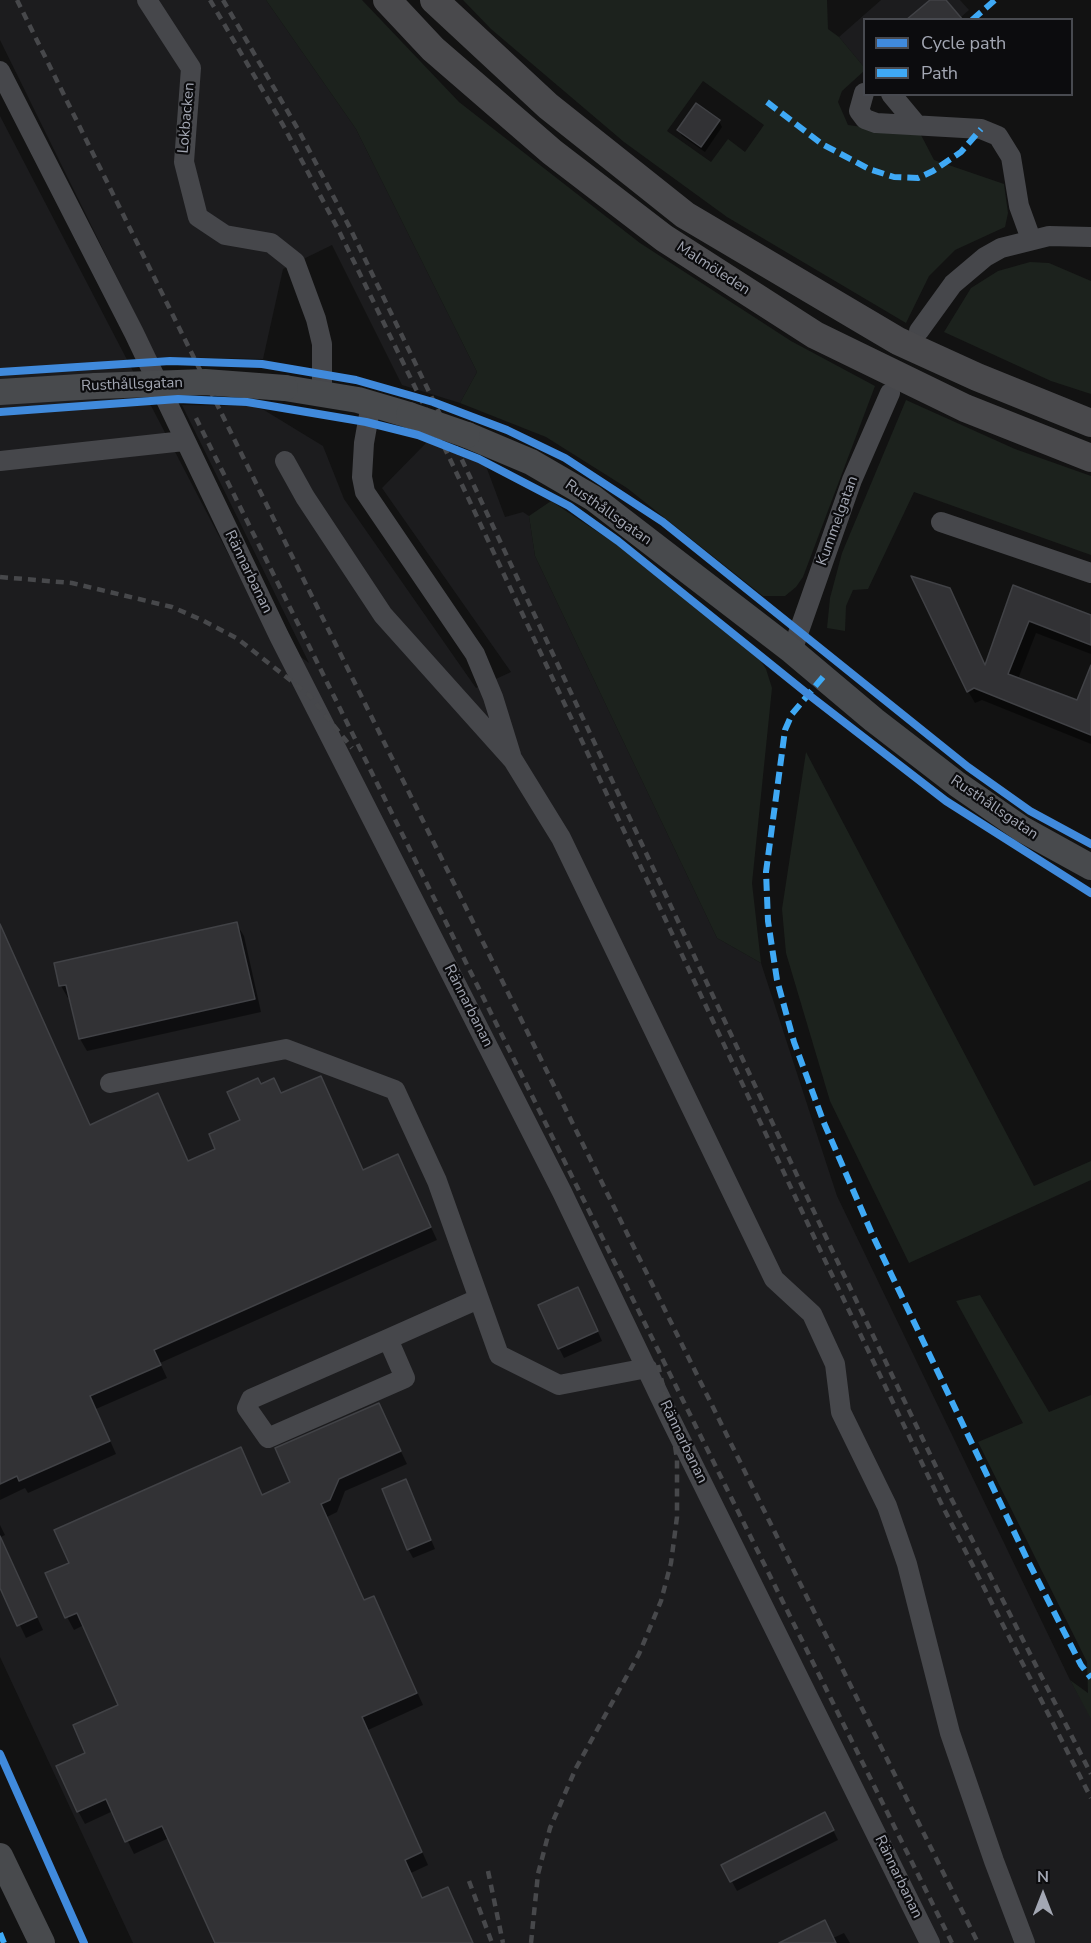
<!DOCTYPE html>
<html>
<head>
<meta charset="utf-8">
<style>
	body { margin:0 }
	#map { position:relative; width:1091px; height:1943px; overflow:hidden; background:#121212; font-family:"Nunito Sans",sans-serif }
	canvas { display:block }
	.legend { position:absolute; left:863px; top:18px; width:210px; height:78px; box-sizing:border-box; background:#0c0c0e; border:2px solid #484a50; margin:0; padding:8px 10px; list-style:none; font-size:18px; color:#a3a7b3 }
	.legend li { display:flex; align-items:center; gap:12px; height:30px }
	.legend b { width:30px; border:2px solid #484a50 }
	.north { position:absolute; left:1013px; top:1865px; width:60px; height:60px; -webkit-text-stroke:4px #0c0c0e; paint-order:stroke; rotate:0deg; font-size:16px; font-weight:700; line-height:24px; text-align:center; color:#a3a7b3 }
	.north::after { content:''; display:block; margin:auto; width:21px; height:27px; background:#a3a7b3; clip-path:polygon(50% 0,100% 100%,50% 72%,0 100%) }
</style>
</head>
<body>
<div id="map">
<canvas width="1091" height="1943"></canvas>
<ul class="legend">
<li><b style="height:8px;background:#408adc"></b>Cycle path</li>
<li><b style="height:8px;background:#3fa9f5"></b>Path</li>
</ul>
<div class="north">N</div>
</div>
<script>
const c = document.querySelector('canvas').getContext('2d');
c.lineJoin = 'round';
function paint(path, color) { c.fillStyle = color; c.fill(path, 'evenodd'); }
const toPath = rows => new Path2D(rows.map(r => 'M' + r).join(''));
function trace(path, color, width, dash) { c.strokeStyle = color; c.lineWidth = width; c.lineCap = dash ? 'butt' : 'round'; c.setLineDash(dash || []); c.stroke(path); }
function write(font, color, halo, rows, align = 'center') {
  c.font = font + ' "Nunito Sans",sans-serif'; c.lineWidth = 4.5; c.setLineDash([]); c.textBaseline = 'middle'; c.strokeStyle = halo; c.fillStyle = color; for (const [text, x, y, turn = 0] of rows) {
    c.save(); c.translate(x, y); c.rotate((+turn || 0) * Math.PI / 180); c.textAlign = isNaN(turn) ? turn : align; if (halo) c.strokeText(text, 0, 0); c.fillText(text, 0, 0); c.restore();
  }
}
paint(toPath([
	[0,0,266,0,356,129,477,372,460,403,402,385,332,245,283,269,263,359,156,357,0,40],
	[881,0,960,0,969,10,959,19,864,20,864,67,839,37],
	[0,116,270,634,309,663,182,405,251,406,264,410,323,446,344,499,476,688,511,672,382,488,427,442,486,466,505,517,523,512,529,516,535,556,717,938,761,963,837,1196,1070,1680,1091,1717,1091,1943,133,1943,0,1657]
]), '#1c1c1e');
paint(toPath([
	[266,0,362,0,459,102,640,243,791,341,875,386,803,577,796,587,785,596,763,596,627,488,546,437,460,403,477,372,356,129],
	[463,0,827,0,828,29,839,37,864,67,864,71,842,91,838,102,848,125,921,135,934,160,1004,184,1008,213,1005,227,955,250,929,276,906,323,727,217,624,142,491,29],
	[703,81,764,125,745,152,728,139,711,162,667,131],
	[1030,262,1049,263,1091,281,1091,394,1051,381,944,332,971,288,998,271],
	[906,400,1015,449,1091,476,1091,555,914,492,868,589,853,590,846,606,845,631,827,628,830,598,842,553],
	[551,501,616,544,760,660,766,669,772,688,752,883,761,963,717,938,535,556,529,516],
	[806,752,1034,1186,1091,1161,1091,1180,909,1263,830,1101,786,953,782,909],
	[980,1295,1049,1412,1091,1395,1091,1719,1070,1680,1088,1693,1087,1662,978,1442,1023,1423,956,1301]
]), '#1c221d');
paint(toPath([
	[719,121,722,127,705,152,682,136,679,130],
	[1014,587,1091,617,1091,654,1036,633,1018,679,1077,702,1091,667,1091,744,982,700,975,703,968,691,949,589,986,667],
	[236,923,244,936,261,1012,87,1051,80,1039,71,998,68,998,61,986],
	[1,929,91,1126,164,1107,189,1163,217,1150,242,1121,261,1085,282,1095,327,1090,364,1171,398,1156,437,1240,160,1363,167,1378,96,1409,116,1454,28,1493,25,1488,0,1500],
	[583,1298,602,1341,564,1358,559,1348],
	[378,1404,407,1464,345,1491,337,1512,327,1517,365,1601,380,1610,423,1705,368,1730,428,1865,411,1873,423,1900,473,1943,216,1943,169,1838,134,1854,113,1811,85,1824,78,1811,87,1754,120,1706,84,1625,74,1630,67,1617,71,1563,240,1449,263,1496,292,1483],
	[410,1490,435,1549,413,1558,408,1549],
	[0,1525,5,1535,1,1537,43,1630,26,1638,0,1584],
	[830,1824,838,1840,737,1891,723,1865],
	[844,1933,850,1943,782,1943,833,1938]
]), '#0007');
const building = toPath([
	[930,0,946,0,963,20,906,20,930,0],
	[696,103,720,120,701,147,677,130,696,103],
	[911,576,950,588,985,665,1013,585,1091,615,1091,645,1029,621,1008,674,1077,700,1091,665,1091,735,974,688,967,692,911,576],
	[237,922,255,999,79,1039,66,985,59,986,54,963,237,922],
	[0,924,90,1125,158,1093,188,1161,215,1149,209,1134,240,1120,227,1092,258,1078,261,1084,274,1078,281,1093,321,1076,363,1170,398,1154,431,1227,154,1350,161,1365,90,1396,110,1441,19,1481,17,1476,0,1484,0,924],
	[578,1287,598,1331,558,1349,538,1305,578,1287],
	[379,1403,401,1451,339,1479,330,1500,321,1504,364,1600,374,1596,417,1693,362,1717,422,1852,405,1860,422,1898,448,1887,473,1943,215,1943,162,1826,125,1842,106,1799,77,1812,56,1766,85,1753,73,1725,118,1705,77,1613,65,1618,45,1573,69,1563,54,1530,241,1447,262,1495,290,1482,275,1448,379,1403],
	[406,1479,431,1540,407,1550,382,1489,406,1479],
	[0,1536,37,1617,17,1626,0,1588,0,1536],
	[825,1812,834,1830,730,1882,721,1865,825,1812],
	[825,1920,836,1943,779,1943,825,1920]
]);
paint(building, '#323235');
trace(building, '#414246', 1.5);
trace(toPath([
	[147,0,191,68,184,162,198,217,225,235,271,243,295,262,316,319,322,344,322,393],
	[0,71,134,333,279,636,562,1192,671,1420,930,1943],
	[864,93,859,111,865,119,876,123,981,129,998,136,1011,157,1019,206,1031,239],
	[891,94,916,124],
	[919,331,953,284,985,257,1001,248,1049,236,1091,237],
	[371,404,364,443,362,477,365,492,475,654,493,697,511,755],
	[0,461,184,441],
	[285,461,305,497,383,615,513,760,561,838,774,1279,812,1314,835,1364,841,1412,887,1506,907,1564,950,1733,994,1861,1025,1943],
	[941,522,1091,573],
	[792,651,852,480,890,393],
	[110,1083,286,1049,395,1090,437,1181,499,1355,559,1385,647,1368],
	[388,1339,405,1378,268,1438,247,1408,251,1399,388,1339,478,1299]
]), '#46474b', 20);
trace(toPath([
	[285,388,358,400,409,415],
	[0,392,96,386],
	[467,435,531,462,593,498,792,651,874,720,957,784,1022,829,1091,867],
	[0,1856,42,1943]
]), '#484a4d', 26);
trace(toPath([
	[387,0,433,49,552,152,664,238,815,335,965,408,1091,458],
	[434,0,548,106,685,215,898,341,977,377,1091,423]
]), '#49494c', 28);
trace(toPath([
	[17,0,978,1943],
	[210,0,283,125,340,233,449,457,822,1254,942,1505,1091,1798],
	[223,0,299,131,350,228,462,460,832,1250,952,1500,1091,1774],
	[196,418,952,1943],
	[0,577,72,583,172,607,202,620,238,639,309,695,352,748],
	[488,1871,503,1943],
	[469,1881,492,1943],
	[531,1943,538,1874,550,1828,576,1768,639,1654,661,1601,671,1563,677,1517,677,1459,671,1420,658,1365]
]), '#47484b', 4.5, [8, 6]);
trace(toPath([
	[96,386,205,382,285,388],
	[409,415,467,435]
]), '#484a4d', 26);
trace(toPath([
	[972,20,995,0],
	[767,102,822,144,869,169,894,177,918,178,933,171,961,152,981,129],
	[823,677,792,714,785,730,766,872,768,921,777,980,794,1042,824,1123,873,1236,1028,1561,1081,1665,1091,1678],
	[0,1933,4,1943]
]), '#3fa9f5', 6, [12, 6]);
trace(toPath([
	[0,372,170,361,262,364,356,380,433,402,507,430,565,458,663,522,968,767,1030,811,1091,844],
	[0,412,178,399,247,402,366,422,418,435,479,459,569,506,618,541,809,695,946,801,1091,893],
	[0,1754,84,1943]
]), '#408adc', 8);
write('15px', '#a3a7b3', '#0c0c0e', [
	["Lokbacken",187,118,-85],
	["Malmöleden",713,269,33],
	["Rusthållsgatan",132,385,-2],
	["Rusthållsgatan",608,513,35],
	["Kummelgatan",838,521,-70],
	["Rännarbanan",248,572,64],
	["Rusthållsgatan",994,808,34],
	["Rännarbanan",468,1006,63],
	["Rännarbanan",683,1442,64],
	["Rännarbanan",898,1877,64]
]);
</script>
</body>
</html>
